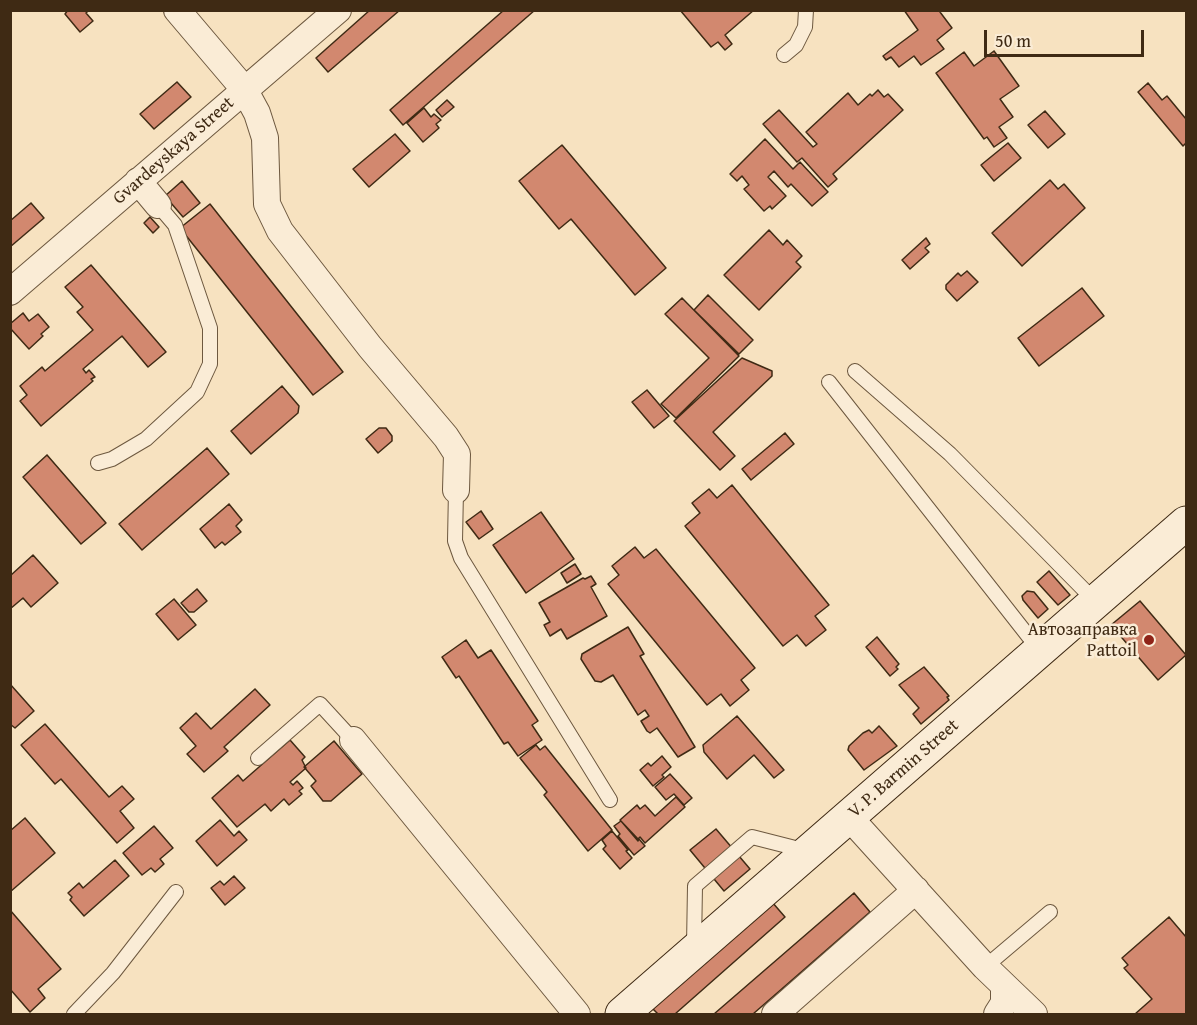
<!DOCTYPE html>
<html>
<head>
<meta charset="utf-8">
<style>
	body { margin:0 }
	#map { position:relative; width:1197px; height:1025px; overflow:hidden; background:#f7e2c0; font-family:"Gentium Book Plus",serif }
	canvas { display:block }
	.frame { position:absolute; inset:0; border:12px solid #3f2a14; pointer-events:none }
	.scale { position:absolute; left:984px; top:30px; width:160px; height:27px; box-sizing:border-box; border:3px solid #3f2a14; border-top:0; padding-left:8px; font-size:18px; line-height:21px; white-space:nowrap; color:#3f2a14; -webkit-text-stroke:4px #faecd6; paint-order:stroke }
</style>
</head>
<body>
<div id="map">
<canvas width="1197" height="1025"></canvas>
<div class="frame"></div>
<div class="scale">50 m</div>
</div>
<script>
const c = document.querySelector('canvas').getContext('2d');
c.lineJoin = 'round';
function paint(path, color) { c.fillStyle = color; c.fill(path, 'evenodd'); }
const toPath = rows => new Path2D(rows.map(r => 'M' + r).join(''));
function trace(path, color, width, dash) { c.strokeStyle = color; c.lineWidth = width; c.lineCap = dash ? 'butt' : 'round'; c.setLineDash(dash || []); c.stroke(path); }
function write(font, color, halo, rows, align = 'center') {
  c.font = font + ' "Gentium Book Plus",serif'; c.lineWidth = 5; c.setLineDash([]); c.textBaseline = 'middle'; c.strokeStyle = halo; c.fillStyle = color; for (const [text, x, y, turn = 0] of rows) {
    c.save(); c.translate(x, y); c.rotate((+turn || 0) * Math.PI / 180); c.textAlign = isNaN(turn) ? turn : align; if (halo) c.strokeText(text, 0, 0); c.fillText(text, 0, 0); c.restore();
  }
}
const building = toPath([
	[68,10,89,10,86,13,93,21,80,32,65,14,68,10],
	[370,10,400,10,328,72,316,58,370,10],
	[504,10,535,10,403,125,390,110,504,10],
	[680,10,754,10,725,35,732,44,725,50,718,42,711,47,680,10],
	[904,10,943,10,940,12,952,28,937,40,944,49,921,65,914,56,899,67,891,57,886,60,883,56,918,30,904,10],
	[994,51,1019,86,1000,99,1013,117,999,127,1007,138,994,147,987,137,984,139,936,73,964,52,974,66,994,51],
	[177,82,191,97,154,129,140,114,177,82],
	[1148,83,1162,100,1167,96,1186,119,1186,143,1183,146,1138,92,1148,83],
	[878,90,884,97,888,94,903,110,833,174,837,179,828,187,802,158,797,162,763,124,779,110,813,147,817,144,806,132,848,93,858,105,870,94,872,96,878,90],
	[447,100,454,107,442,117,436,110,447,100],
	[424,108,431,117,434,114,441,120,436,124,439,128,423,142,407,123,424,108],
	[1045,111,1065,134,1048,148,1028,125,1045,111],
	[395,134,410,151,369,187,353,169,395,134],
	[765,139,793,169,800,162,828,192,812,206,791,184,788,187,774,171,768,177,786,196,772,209,770,206,764,211,744,189,749,185,742,176,737,181,730,174,765,139],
	[1008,143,1021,158,994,181,981,165,1008,143],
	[562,145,666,268,635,295,571,219,559,229,519,181,562,145],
	[1050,180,1058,189,1064,184,1085,208,1022,266,992,233,1050,180],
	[182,181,200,203,183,217,165,196,182,181],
	[31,203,44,218,10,247,10,221,31,203],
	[210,204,343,372,313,395,180,228,210,204],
	[150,217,159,227,153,233,144,223,150,217],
	[769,230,783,245,787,240,802,256,796,262,801,267,759,310,724,275,769,230],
	[926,238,930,244,925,248,929,252,910,269,902,260,926,238],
	[91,265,166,352,148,367,122,336,83,369,86,373,89,370,95,377,91,379,93,381,41,426,20,401,27,395,20,386,42,367,45,371,93,330,77,312,83,307,65,287,91,265],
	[967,271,978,282,957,301,946,289,946,285,958,273,961,276,967,271],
	[1082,288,1104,316,1039,366,1018,338,1082,288],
	[708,295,753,340,739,354,694,310,708,295],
	[682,298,739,356,676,418,661,404,709,358,665,314,682,298],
	[23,313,29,321,38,314,49,327,41,334,43,336,29,349,10,328,10,324,23,313],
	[742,358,772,371,772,376,713,432,735,456,720,470,674,421,742,358],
	[282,386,299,406,298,413,251,454,231,431,282,386],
	[647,390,669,416,654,428,632,402,647,390],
	[379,428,386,428,392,436,392,441,378,453,366,439,379,428],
	[785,433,794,444,751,480,742,469,785,433],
	[207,448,229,474,142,550,119,524,207,448],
	[47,455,106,523,81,544,23,477,47,455],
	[732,485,829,605,815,616,826,630,806,646,797,635,783,646,685,526,700,513,692,503,709,489,717,498,732,485],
	[229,504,242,520,236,526,241,532,225,545,222,542,215,548,200,529,229,504],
	[481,511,493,529,479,539,466,522,481,511],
	[541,512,574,559,526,593,493,545,541,512],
	[635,547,644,558,656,549,755,668,741,680,749,690,730,706,721,694,707,705,608,584,619,575,612,566,635,547],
	[33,555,58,583,31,607,23,598,10,609,10,576,33,555],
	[575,564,581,574,567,583,561,573,575,564],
	[1049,571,1070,595,1058,605,1037,582,1049,571],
	[591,576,596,584,591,587,607,616,567,639,561,629,550,636,544,625,550,622,539,603,583,578,585,579,591,576],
	[197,589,207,601,194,612,189,612,181,603,197,589],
	[1027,591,1034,592,1048,609,1038,618,1023,600,1022,596,1027,591],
	[174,599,196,625,178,640,156,614,174,599],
	[1140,601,1186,655,1158,680,1111,625,1140,601],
	[628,627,644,654,640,656,695,747,678,757,657,728,650,733,647,731,641,721,649,716,645,710,638,715,613,675,601,682,595,681,581,659,582,654,628,627],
	[877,637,899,664,896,667,898,669,890,676,866,647,877,637],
	[466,640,478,658,491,650,538,721,532,725,542,740,518,756,508,742,504,744,459,676,456,678,442,657,466,640],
	[924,667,949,696,947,697,949,700,921,724,913,714,919,708,899,685,924,667],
	[10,684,34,711,15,728,10,724,10,684],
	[255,689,270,705,224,747,228,751,204,772,187,754,196,746,180,728,196,713,211,729,255,689],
	[737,716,784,770,774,778,754,755,727,779,704,752,703,745,737,716],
	[45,724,109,797,122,786,134,799,120,811,134,828,117,843,61,779,55,784,21,745,45,724],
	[879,726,897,746,864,770,848,750,849,746,863,733,869,730,872,733,879,726],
	[290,740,305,757,302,760,306,768,290,782,293,785,297,781,303,788,299,791,302,794,289,805,284,799,271,811,265,804,237,827,212,798,238,775,243,781,290,740],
	[334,741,362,774,331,801,323,801,311,786,316,781,304,767,334,741],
	[536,745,540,750,545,746,612,830,588,851,544,795,547,792,520,758,536,745],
	[662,756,671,767,662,775,664,777,653,786,640,770,648,763,651,766,662,756],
	[670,774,692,798,684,805,674,794,666,800,655,787,670,774],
	[676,797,685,807,645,843,640,837,638,839,620,820,637,805,640,809,645,805,655,816,676,797],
	[25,818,55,853,10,892,10,831,25,818],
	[220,820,234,836,239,831,247,840,217,866,196,841,220,820],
	[621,821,638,841,639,839,645,846,634,855,618,836,620,834,614,826,621,821],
	[154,826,173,848,160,859,164,864,155,872,151,868,142,875,123,853,154,826],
	[716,829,750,869,724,891,690,850,716,829],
	[612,831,628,850,626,851,632,858,620,869,603,849,606,846,602,840,612,831],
	[115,860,129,876,84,916,70,900,72,897,68,893,79,883,83,888,115,860],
	[234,876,245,888,225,905,211,888,220,881,224,885,234,876],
	[854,893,870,912,753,1014,714,1014,854,893],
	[772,902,785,917,675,1014,658,1014,652,1008,772,902],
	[10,910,61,969,38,989,45,998,30,1012,10,989,10,910],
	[1169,917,1186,937,1186,1014,1135,1014,1152,999,1124,968,1128,965,1122,958,1169,917]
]);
paint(building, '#d2886f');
trace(building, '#3f2a14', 1.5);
const lane = toPath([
	[784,55,796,45,805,27,806,10],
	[855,371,950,454,1096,602],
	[829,382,1040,651],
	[98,463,112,459,146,439,197,392,210,364,210,328,175,225,158,205],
	[456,490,455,541,461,558,610,800],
	[258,758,320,704,353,740],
	[694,945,695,886,752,837,807,851],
	[985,967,1050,912],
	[74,1014,113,973,176,892]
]);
const street = toPath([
	[177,10,244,89,257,113,265,138,267,204,280,231,370,347,446,437,457,454,456,490],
	[138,181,158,205],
	[10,292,338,10],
	[353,740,577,1014],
	[849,817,985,967,1034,1014],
	[775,1014,916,890],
	[997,1014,1004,1003,1004,987]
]);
const secondary = toPath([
	[622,1014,1186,523]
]);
trace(lane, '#6d583f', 16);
trace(street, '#6d583f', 28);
trace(secondary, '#3f2a14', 35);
trace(lane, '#faecd6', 14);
trace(street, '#faecd6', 26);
trace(secondary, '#faecd6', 33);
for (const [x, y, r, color] of [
	[1149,640,6,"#8f2418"]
]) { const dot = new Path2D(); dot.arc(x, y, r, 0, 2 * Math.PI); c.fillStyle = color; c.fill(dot); trace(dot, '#faecd6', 2); }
write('18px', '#3f2a14', '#faecd6', [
	["Gvardeyskaya Street",174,151,-41],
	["V. P. Barmin Street",904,769,-41]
]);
write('18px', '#3f2a14', '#faecd6', [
	["Автозаправка",1137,630],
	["Pattoil",1137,651]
], 'right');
</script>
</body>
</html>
